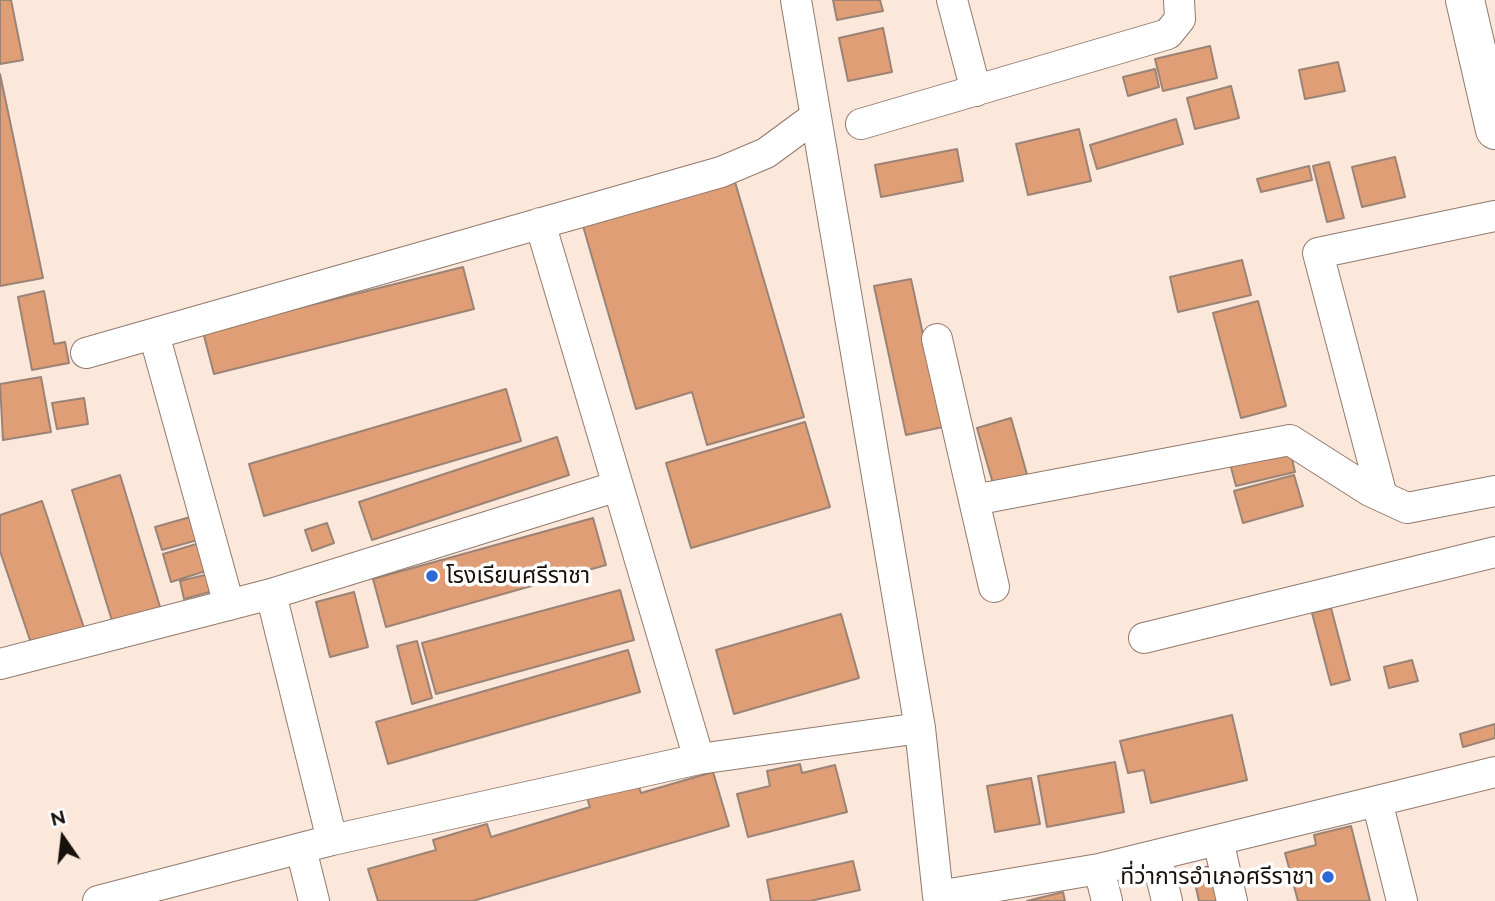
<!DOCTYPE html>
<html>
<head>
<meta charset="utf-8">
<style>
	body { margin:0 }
	#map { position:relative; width:1495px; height:901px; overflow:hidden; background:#fce7db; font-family:Raleway,sans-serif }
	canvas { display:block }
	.north { position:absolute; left:28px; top:803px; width:70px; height:70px; -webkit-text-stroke:5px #fff; paint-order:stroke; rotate:346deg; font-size:19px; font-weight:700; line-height:28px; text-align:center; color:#18100b }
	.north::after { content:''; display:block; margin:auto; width:24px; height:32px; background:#18100b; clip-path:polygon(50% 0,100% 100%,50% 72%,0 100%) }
</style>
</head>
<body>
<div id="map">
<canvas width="1495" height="901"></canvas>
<div class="north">N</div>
</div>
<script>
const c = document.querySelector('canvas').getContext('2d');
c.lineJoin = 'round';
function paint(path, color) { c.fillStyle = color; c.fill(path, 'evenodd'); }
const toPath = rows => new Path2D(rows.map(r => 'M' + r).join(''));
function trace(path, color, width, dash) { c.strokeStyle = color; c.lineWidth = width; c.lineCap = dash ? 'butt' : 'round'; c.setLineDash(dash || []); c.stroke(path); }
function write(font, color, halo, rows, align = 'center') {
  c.font = font + ' Raleway,"Noto Sans Thai",sans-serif'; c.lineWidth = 7; c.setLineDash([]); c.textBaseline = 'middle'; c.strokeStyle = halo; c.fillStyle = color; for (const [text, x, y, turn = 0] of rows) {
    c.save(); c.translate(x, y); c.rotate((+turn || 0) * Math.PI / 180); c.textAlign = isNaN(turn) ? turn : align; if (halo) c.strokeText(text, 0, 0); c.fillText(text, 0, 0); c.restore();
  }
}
const building = toPath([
	[0,0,11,0,23,60,0,64,0,0],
	[833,0,880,0,883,11,837,20,833,0],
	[883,28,892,72,848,81,839,38,883,28],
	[1210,46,1217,78,1163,91,1155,59,1210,46],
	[1338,62,1345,91,1305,99,1299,70,1338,62],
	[1155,69,1159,87,1128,96,1123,77,1155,69],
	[0,74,43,278,0,286,0,74],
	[1231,86,1239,118,1195,129,1187,98,1231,86],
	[1176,119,1183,144,1097,169,1090,145,1176,119],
	[1079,129,1091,181,1028,195,1016,144,1079,129],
	[957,149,963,181,881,197,875,165,957,149],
	[1395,157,1405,197,1362,207,1352,167,1395,157],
	[1329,162,1344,218,1327,222,1313,166,1329,162],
	[1309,166,1312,180,1261,192,1257,179,1309,166],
	[733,175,804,417,707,445,692,392,636,409,581,219,733,175],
	[1242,260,1251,295,1178,312,1170,277,1242,260],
	[463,267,474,309,214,374,203,332,463,267],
	[911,279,943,427,906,435,874,286,911,279],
	[44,291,54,344,65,342,69,363,32,370,18,297,44,291],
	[1258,301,1286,406,1241,418,1213,313,1258,301],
	[41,377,51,432,3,440,0,384,41,377],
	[506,389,521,441,264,516,249,464,506,389],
	[84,398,88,424,57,429,52,403,84,398],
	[1011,418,1028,478,994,487,977,428,1011,418],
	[805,422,830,507,691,548,666,463,805,422],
	[557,437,569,475,372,540,359,502,557,437],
	[1289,446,1295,472,1236,486,1229,460,1289,446],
	[120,475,161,610,113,624,72,490,120,475],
	[1294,475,1303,506,1243,523,1234,491,1294,475],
	[42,501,84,628,32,646,0,551,0,515,42,501],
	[194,516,201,539,162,550,155,527,194,516],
	[593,518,606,565,386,627,373,579,593,518],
	[327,523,334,543,312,551,305,530,327,523],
	[203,542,212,569,171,582,163,554,203,542],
	[213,573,217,590,184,599,180,581,213,573],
	[620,590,634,640,436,694,422,643,620,590],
	[354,592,368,647,330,657,316,602,354,592],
	[1331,608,1350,680,1331,685,1312,613,1331,608],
	[841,614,859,678,734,714,716,650,841,614],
	[417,641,432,698,412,704,397,646,417,641],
	[628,650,640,692,388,764,376,722,628,650],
	[1412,660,1418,681,1389,688,1384,667,1412,660],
	[1232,715,1247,780,1151,803,1144,770,1128,773,1120,741,1232,715],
	[1495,724,1495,738,1463,747,1460,734,1495,724],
	[1115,762,1124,812,1047,827,1038,776,1115,762],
	[800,764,802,773,835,765,847,812,748,837,737,794,770,786,767,771,800,764],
	[713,772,729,826,473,901,378,901,368,869,436,850,433,840,487,824,491,837,590,807,586,795,637,781,641,793,713,772],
	[1031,778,1040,824,995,832,987,786,1031,778],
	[1351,826,1370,901,1298,901,1285,853,1316,845,1314,835,1351,826],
	[853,861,860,890,810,901,771,901,767,880,853,861],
	[1224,863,1232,901,1199,901,1192,870,1224,863],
	[1063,892,1065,901,1027,901,1063,892]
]);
paint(building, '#e09e77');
trace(building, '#9b8376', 2);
const minor = toPath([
	[796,0,920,728,938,896,1099,869],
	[952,0,976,91],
	[861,124,1168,34,1180,19,1179,0],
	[540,223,699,759],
	[154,334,229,605],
	[937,339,994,587],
	[86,353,721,172,766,153,815,117],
	[1382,496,1318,253,1495,216],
	[974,500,1290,440,1370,491,1407,508,1495,491],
	[271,594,332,840],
	[1144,638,1495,552],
	[0,664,271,594,618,486],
	[1218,840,1232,901],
	[301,849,314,901],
	[1156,855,1167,901],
	[98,901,332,840,699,759,920,728],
	[1107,901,1099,869,1377,801],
	[1402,901,1377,801,1495,772]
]);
const highway = toPath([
	[1465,0,1495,130]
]);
trace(minor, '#917a6d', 32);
trace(highway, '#917a6d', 40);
trace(minor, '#fff', 30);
trace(highway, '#fff', 38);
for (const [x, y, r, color] of [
	[432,576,7,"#2e68d6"],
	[1328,877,7,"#2e68d6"]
]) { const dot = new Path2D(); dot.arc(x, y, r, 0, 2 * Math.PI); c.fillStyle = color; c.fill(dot); trace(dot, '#fff', 2.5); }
write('23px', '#18100b', '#fff', [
	["โรงเรียนศรีราชา",446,576],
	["ที่ว่าการอำเภอศรีราชา",1314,877,"right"]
], 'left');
</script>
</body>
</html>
